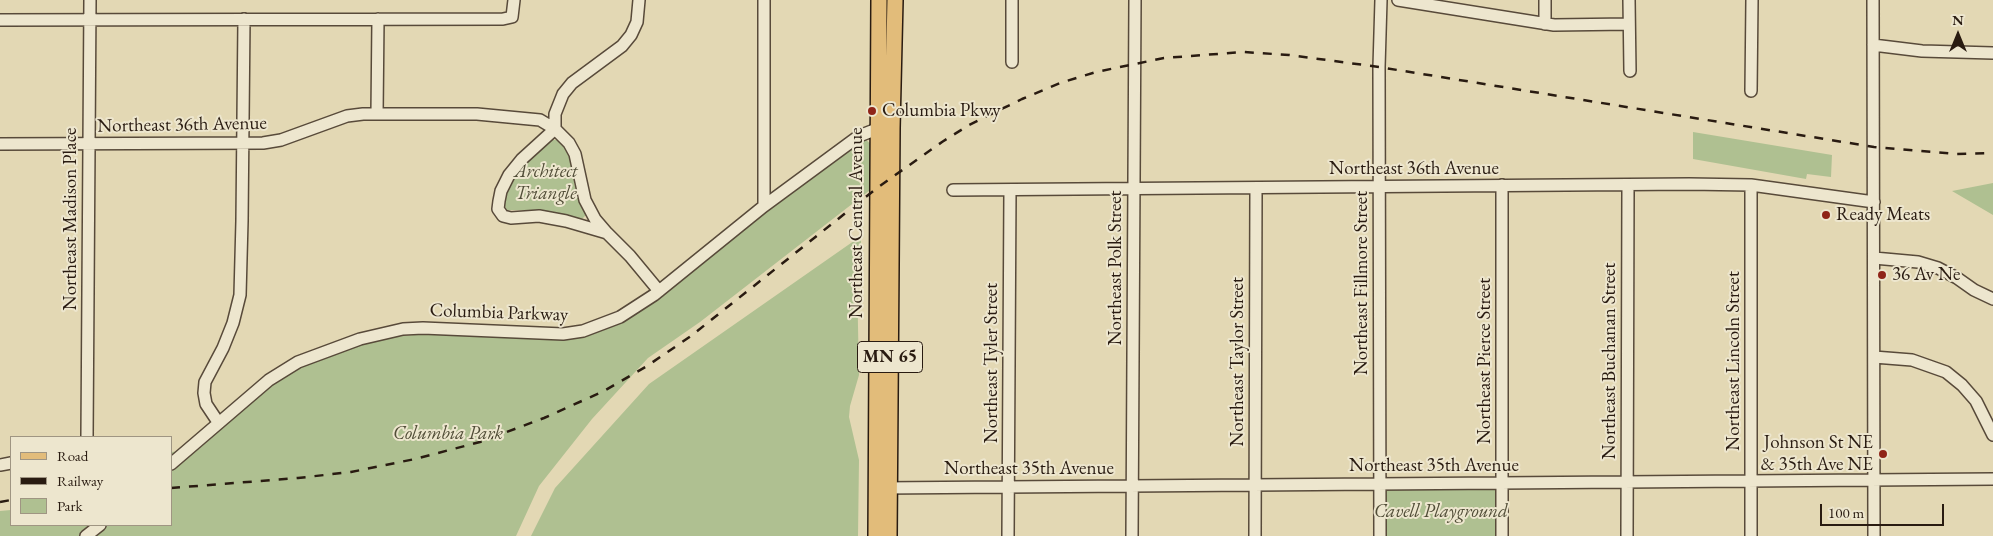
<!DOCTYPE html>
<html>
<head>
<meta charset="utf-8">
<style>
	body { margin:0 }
	#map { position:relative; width:1993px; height:536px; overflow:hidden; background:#e3d8b4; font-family:"EB Garamond",serif }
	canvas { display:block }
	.legend { position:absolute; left:10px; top:436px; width:162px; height:90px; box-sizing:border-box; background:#ede6ce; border:1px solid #9f9582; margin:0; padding:6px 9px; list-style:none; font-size:15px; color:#291b11 }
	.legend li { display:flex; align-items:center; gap:10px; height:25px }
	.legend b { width:25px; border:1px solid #9f9582 }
	.north { position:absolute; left:1933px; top:10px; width:50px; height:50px; -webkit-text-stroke:4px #ede6ce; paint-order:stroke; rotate:0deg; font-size:14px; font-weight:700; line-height:20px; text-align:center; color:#291b11 }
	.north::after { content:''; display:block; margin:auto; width:18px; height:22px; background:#291b11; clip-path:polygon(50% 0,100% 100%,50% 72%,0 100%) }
	.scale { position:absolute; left:1820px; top:504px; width:124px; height:22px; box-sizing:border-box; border:2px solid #291b11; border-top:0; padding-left:6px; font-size:15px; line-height:18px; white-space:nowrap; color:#291b11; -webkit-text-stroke:4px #ede6ce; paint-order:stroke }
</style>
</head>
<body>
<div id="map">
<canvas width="1993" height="536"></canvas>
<ul class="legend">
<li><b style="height:6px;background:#e2bc7a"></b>Road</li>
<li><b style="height:6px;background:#291b11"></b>Railway</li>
<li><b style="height:14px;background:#afc091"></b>Park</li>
</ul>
<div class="north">N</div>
<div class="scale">100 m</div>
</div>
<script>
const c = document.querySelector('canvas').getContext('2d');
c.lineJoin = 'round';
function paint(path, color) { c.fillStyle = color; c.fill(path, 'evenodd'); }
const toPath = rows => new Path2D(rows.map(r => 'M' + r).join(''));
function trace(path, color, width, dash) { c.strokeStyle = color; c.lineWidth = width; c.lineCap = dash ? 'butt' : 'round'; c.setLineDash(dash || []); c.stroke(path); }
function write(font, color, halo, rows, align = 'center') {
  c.font = font + ' "EB Garamond",serif'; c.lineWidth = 4; c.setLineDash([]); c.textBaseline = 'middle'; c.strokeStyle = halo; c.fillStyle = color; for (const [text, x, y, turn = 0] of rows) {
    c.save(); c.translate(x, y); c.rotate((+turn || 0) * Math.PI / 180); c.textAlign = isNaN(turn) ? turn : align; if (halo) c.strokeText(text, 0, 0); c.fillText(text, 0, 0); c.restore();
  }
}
paint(toPath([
	[1693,132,1832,155,1831,177,1807,174,1806,179,1693,159],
	[865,139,873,146,874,187,700,322,648,358,592,419,539,486,516,536,0,536,0,511,11,510,11,525,171,525,171,452,199,449,265,390,287,375,312,362,372,341,393,337,447,332,594,332,615,325,646,306,837,156,856,142],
	[553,140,561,140,572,155,574,183,578,197,586,211,586,215,582,219,537,210,507,210,503,204,510,182,521,167,547,144],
	[1993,183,1993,215,1952,191],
	[861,236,861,251,857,278,859,375,850,406,849,417,859,460,858,536,531,536,555,488,649,384],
	[1388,489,1495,489,1497,494,1497,536,1385,536,1385,491]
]), '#afc091');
const minor = toPath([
	[764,0,764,206],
	[1398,0,1554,25,1629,24],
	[1545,0,1545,24],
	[1629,0,1630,71],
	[1873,0,1874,536],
	[0,20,503,19,512,17,514,0],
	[1873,45,1922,51,1993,53],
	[1012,62,1012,0],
	[1751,91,1752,0],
	[377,114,378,19],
	[0,144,263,143,281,140,347,116,363,114,477,114,540,120,555,129,569,143,575,154,585,200,595,219,607,233,630,256,659,291],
	[1502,185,1502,536],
	[1751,185,1751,536],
	[953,190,1689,184,1751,185,1874,202],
	[607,233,566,221,539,216,511,218,503,216,498,209,499,201,501,191,509,175,522,159,555,129,555,114,563,94,572,83,622,46,631,35,637,22,639,0],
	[1874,258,1918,262,1938,268,1957,278,1974,290,1993,299],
	[1874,357,1912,360,1946,372,1962,385,1976,401,1993,435],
	[218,422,206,404,204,393,205,382,223,348,233,323,240,295,242,221,244,19],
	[87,437,90,0],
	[171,464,269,380,298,362,360,339,403,329,423,328,563,334,583,331,620,317,654,295,764,206,859,136,877,129,885,128],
	[0,465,11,463],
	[882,488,1993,479],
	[86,536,100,525],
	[1008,536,1010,190],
	[1132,536,1135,0],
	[1255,536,1256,188],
	[1380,536,1379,67,1381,0],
	[1627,536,1628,186]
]);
const major = toPath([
	[876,536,879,0],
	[889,536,892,128,895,0]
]);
trace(minor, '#584a3a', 14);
trace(major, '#291b11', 18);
trace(minor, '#ede6ce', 11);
trace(major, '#e2bc7a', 15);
trace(toPath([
	[171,488,298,478,351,472,415,459,480,442,544,418,604,391,647,366,691,336,877,188,942,142,969,125,1022,99,1060,83,1096,72,1164,58,1243,52,1289,55,1379,67,1874,147,1956,154,1993,153],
	[0,502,11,500]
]), '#291b11', 2.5, [9, 9]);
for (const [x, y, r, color] of [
	[872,111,5,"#8f2418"],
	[1826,215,5,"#8f2418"],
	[1882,275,5,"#8f2418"],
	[1883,454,5,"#8f2418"]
]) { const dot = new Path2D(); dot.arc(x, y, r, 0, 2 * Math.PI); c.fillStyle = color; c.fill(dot); trace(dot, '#ede6ce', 2); }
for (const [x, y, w] of [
	[890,357,65]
]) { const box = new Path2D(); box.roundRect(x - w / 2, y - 15.5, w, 31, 4); c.fillStyle = '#ede6ce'; c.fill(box); trace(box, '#291b11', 1); }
write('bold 18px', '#291b11', null, [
	["MN 65",890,357]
]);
write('19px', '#291b11', '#ede6ce', [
	["Columbia Pkwy",882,111],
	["Ready Meats",1836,215],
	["36 Av Ne",1892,275],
	["Johnson St NE",1873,443,"right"],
	["& 35th Ave NE",1873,465,"right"]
], 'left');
write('19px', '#291b11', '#ede6ce', [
	["Northeast 36th Avenue",182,125,-1],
	["Northeast 36th Avenue",1414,169],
	["Northeast Madison Place",71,219,-90],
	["Northeast Central Avenue",857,223,-90],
	["Northeast Polk Street",1116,268,-90],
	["Northeast Fillmore Street",1362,283,-90],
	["Columbia Parkway",499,313,2],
	["Northeast Pierce Street",1485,361,-90],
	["Northeast Buchanan Street",1610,361,-90],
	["Northeast Lincoln Street",1734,361,-90],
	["Northeast Taylor Street",1238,362,-90],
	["Northeast Tyler Street",992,363,-90],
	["Northeast 35th Avenue",1434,466],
	["Northeast 35th Avenue",1029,469]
]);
write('italic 19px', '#514d37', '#ede6ce', [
	["Architect",546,172],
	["Triangle",546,194],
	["Columbia Park",448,434],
	["Cavell Playground",1441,512]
]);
</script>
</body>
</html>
